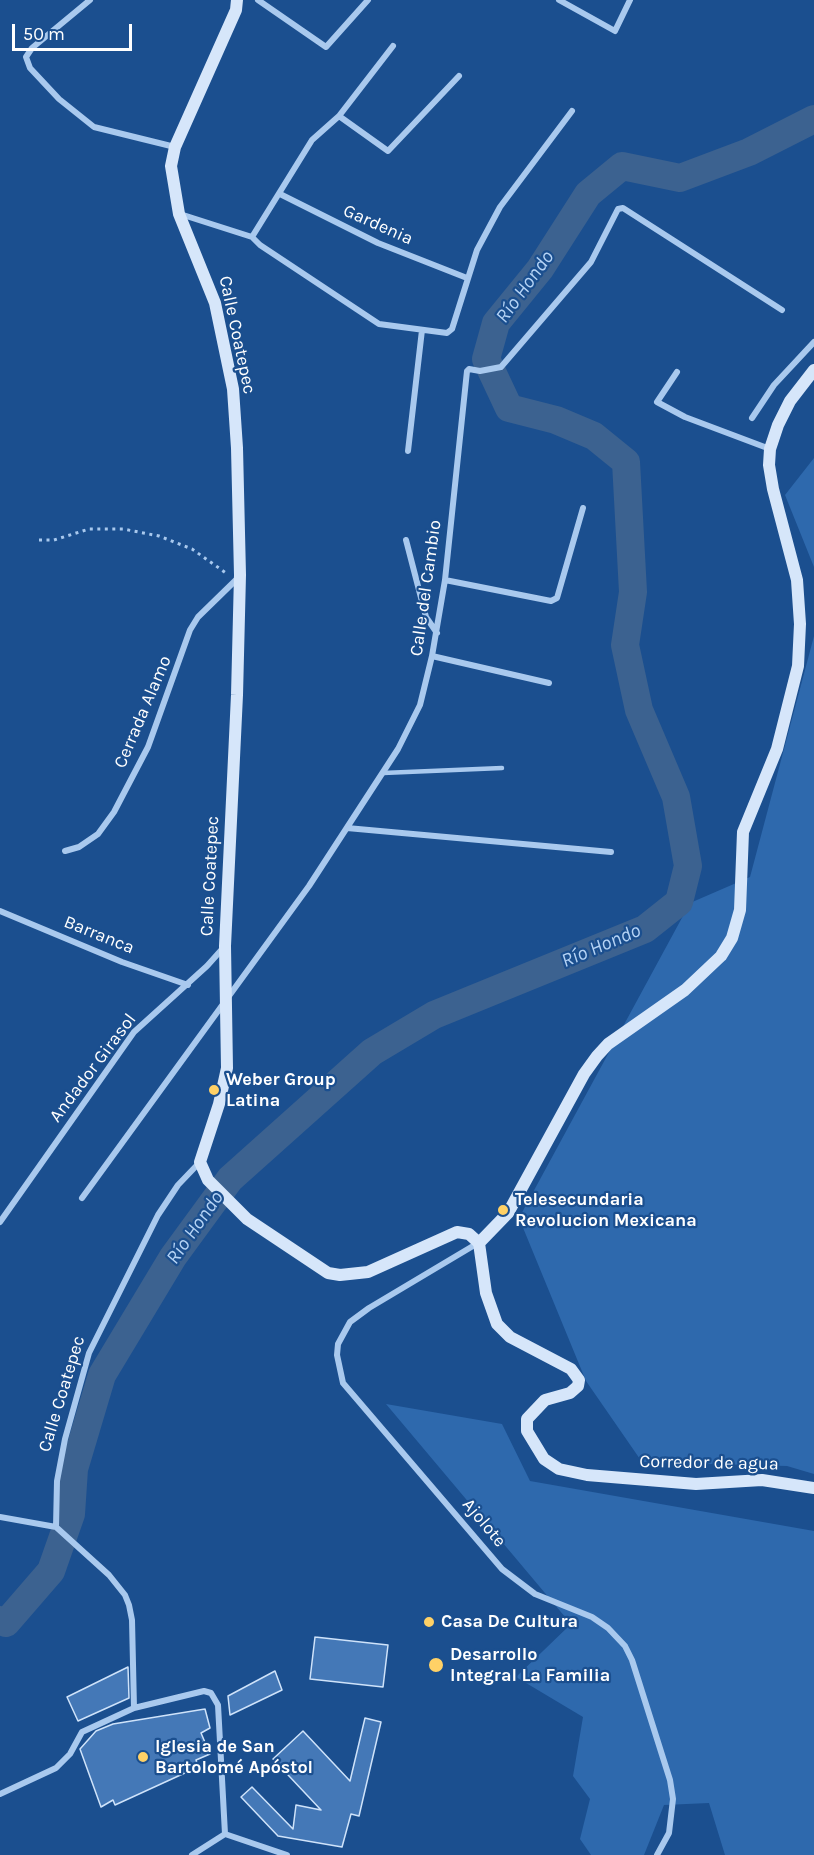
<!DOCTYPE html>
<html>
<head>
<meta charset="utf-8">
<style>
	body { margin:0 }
	#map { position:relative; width:814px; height:1855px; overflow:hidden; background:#1b4f8f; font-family:Karla,sans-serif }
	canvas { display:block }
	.scale { position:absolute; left:12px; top:24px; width:120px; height:27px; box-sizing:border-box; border:3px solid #fff; border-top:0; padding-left:8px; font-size:18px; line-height:21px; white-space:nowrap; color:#fff; -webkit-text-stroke:4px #1b4f8f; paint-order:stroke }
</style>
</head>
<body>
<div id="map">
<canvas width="814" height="1855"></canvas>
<div class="scale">50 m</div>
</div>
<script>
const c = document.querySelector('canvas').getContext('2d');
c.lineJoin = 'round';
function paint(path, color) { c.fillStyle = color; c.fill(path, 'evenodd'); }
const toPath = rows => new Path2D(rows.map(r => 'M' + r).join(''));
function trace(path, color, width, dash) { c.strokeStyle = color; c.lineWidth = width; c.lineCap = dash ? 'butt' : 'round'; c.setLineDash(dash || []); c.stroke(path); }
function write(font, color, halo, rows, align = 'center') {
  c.font = font + ' Karla,sans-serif'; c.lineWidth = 4.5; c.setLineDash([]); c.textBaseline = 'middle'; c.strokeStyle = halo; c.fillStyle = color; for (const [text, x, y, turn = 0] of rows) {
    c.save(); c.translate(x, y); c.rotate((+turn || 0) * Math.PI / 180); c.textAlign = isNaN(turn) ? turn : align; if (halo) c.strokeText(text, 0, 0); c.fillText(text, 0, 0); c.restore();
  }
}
paint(toPath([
	[814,458,814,567,785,495],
	[814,636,814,1474,787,1466,642,1462,586,1381,519,1218,690,903,750,877],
	[386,1404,502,1424,530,1481,814,1531,814,1855,725,1855,709,1803,664,1805,644,1855,591,1855,580,1839,590,1799,573,1776,583,1717,516,1677,571,1624]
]), '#2e69ad');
trace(toPath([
	[0,1620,6,1623,51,1571,71,1514,74,1469,102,1375,173,1257,230,1179,372,1052,434,1015,645,929,679,902,688,866,676,797,639,710,625,645,633,592,626,462,594,436,556,420,509,408,486,359,496,323,540,269,588,194,622,166,680,178,749,152,814,119]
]), '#3c6290', 28);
const building = toPath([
	[315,1637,388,1645,383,1687,310,1679,315,1637],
	[128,1667,129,1698,78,1721,67,1697,128,1667],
	[275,1671,282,1690,230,1715,228,1696,275,1671],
	[205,1709,210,1728,201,1733,210,1754,196,1760,198,1767,115,1805,113,1800,101,1807,80,1749,96,1731,113,1724,205,1709],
	[365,1718,381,1722,359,1816,351,1814,342,1847,278,1836,241,1797,252,1787,293,1829,296,1805,321,1810,273,1759,303,1731,350,1781,365,1718]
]);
paint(building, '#4478b7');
trace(building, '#cfe3fa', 1.5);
trace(toPath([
	[39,540,54,540,89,529,123,529,159,536,192,549,226,573]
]), '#a9c9ee', 3, [3, 4.5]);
trace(toPath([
	[383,773,502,768]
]), '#a9c9ee', 4.5);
trace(toPath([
	[90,0,32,48,26,57,30,68,59,99,94,127,175,147],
	[258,0,326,47,368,0],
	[559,0,615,31,630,0],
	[339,116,388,151,459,76],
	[280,194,378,243,467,278],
	[180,214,252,237,260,245,379,324,447,333,452,329,477,250,500,207,572,111],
	[252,237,312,140,339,116,393,46],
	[677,372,657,402,685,417,770,449],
	[752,418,774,385,814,342],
	[408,451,422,330],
	[406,540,426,617,437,633],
	[445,580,551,601,557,598,583,508],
	[432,656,549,683],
	[347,828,611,852],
	[65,851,79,847,98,834,114,812,148,747,190,630,198,617,240,576],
	[0,911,122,962,188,985],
	[82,1198,309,886,398,749,420,705,432,656,445,580,467,371,469,369,480,371,501,367,591,262,618,209,623,208,782,310],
	[0,1222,134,1032,207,966,224,947],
	[478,1243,369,1308,350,1322,338,1344,337,1355,343,1383,502,1569,535,1594,592,1617,608,1628,625,1646,632,1660,670,1780,673,1799,669,1833,657,1855],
	[0,1517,56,1527],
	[134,1708,132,1620,129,1605,125,1595,109,1575,56,1527,57,1481,65,1439,89,1353,158,1215,178,1185,200,1162],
	[0,1794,56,1768,70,1754,82,1732,134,1708,204,1691,211,1693,218,1705,225,1834],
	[225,1834,287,1855],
	[192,1855,225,1834]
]), '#a9c9ee', 6);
trace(toPath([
	[237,0,236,10,175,147,171,166,179,214,215,303,233,389,237,448,240,575,237,695,225,946,227,1068,219,1104,200,1162,208,1180,247,1219,328,1273,340,1275,368,1272,457,1232,469,1234,479,1243],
	[479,1243,508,1213,584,1074,597,1056,608,1044,685,990,721,956,732,938,740,910,743,832,777,749,798,666,800,624,797,580,773,489,769,465,770,449,778,425,790,401,814,370],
	[479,1243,486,1293,497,1324,510,1337,571,1369,579,1380,578,1386,570,1393,545,1400,527,1419,527,1431,544,1459,559,1469,587,1475,696,1484,762,1480,814,1488]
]), '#d6e6fa', 12);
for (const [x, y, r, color] of [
	[214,1090,6,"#ffd166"],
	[503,1210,6,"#ffd166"],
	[429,1622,6,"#ffd166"],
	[436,1665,8,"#ffd166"],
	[143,1757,6,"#ffd166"]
]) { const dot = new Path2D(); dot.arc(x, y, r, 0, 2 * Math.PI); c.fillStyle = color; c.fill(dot); trace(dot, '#1b4f8f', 2); }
write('18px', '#fff', '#1b4f8f', [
	["Gardenia",378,225,24],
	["Calle Coatepec",237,335,78],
	["Calle del Cambio",426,588,-82],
	["Cerrada Alamo",143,712,-67],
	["Calle Coatepec",210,876,-87],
	["Barranca",99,935,22],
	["Andador Girasol",93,1068,-53],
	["Calle Coatepec",62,1394,-73],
	["Corredor de agua",709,1463,1],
	["Ajolote",484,1523,50]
]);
write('bold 18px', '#fff', '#1b4f8f', [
	["Weber Group",226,1080],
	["Latina",226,1101],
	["Telesecundaria",515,1200],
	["Revolucion Mexicana",515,1221],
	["Casa De Cultura",441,1622],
	["Desarrollo",450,1655],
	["Integral La Familia",450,1676],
	["Iglesia de San",155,1747],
	["Bartolomé Apóstol",155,1768]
], 'left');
write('italic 20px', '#b5d3f5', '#1b4f8f', [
	["Río Hondo",525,287,-54],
	["Río Hondo",601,946,-23],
	["Río Hondo",195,1228,-55]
]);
</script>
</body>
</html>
